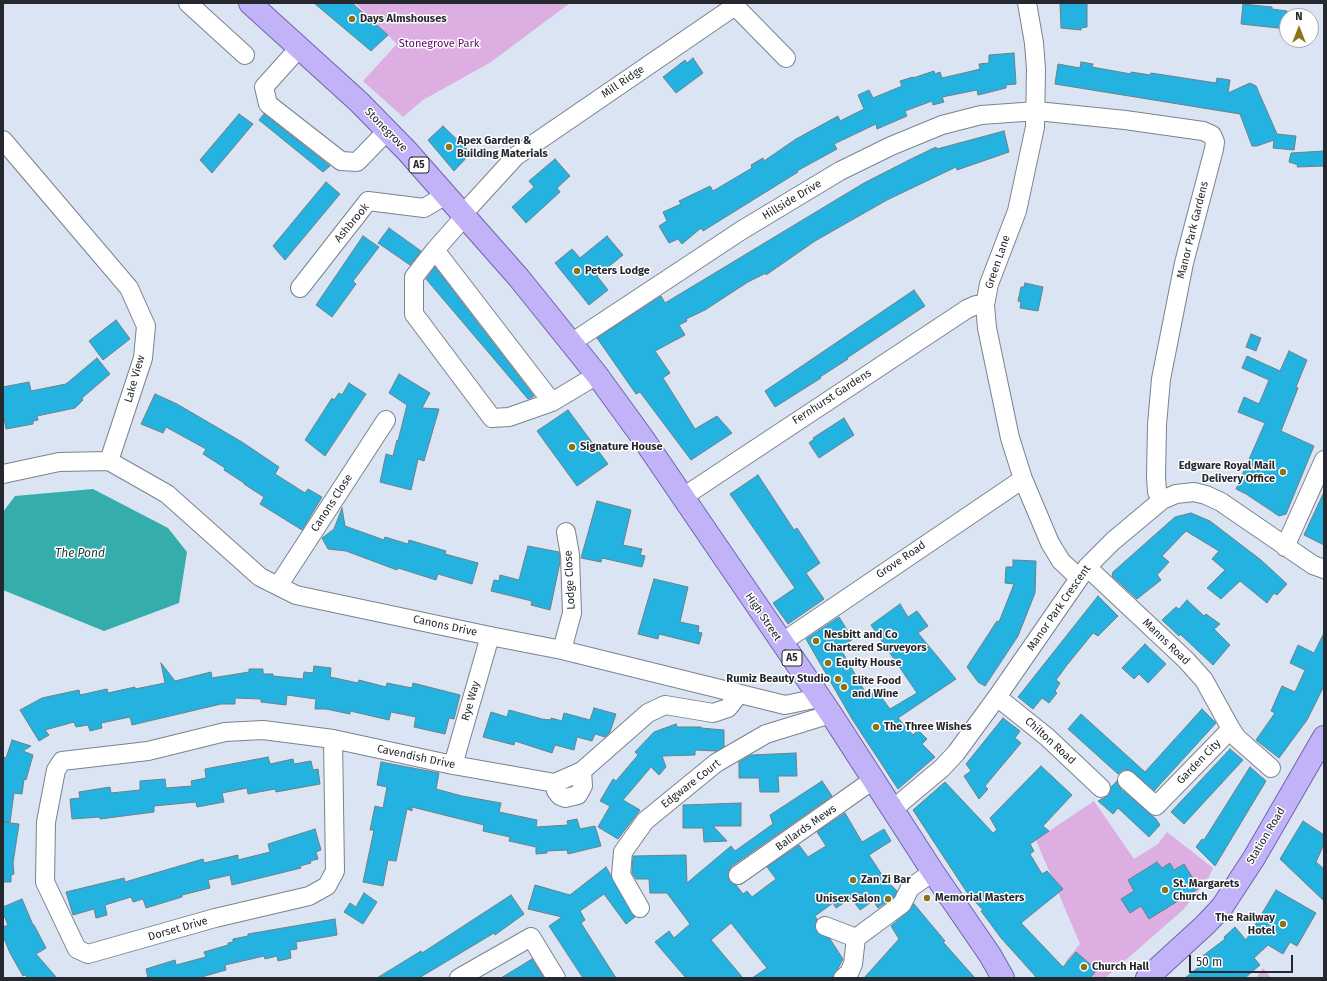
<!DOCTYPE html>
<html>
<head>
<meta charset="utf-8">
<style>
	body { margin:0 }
	#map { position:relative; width:1327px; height:981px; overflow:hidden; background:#dae4f2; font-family:"Fira Sans",sans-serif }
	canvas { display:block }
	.frame { position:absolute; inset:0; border:4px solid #25282e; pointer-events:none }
	.north { position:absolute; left:1279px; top:8px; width:40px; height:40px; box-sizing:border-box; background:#fff; border:1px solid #a8a9ab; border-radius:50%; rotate:0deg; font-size:11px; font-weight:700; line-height:16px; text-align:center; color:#25282e }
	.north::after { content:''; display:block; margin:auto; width:14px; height:18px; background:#8a7519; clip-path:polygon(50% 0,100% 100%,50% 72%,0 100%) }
	.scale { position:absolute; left:1189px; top:955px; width:104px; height:18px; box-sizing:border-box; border:2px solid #25282e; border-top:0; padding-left:5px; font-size:12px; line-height:14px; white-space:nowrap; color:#25282e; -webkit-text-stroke:3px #fff; paint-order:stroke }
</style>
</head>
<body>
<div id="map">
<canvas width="1327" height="981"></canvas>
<div class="frame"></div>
<div class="north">N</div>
<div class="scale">50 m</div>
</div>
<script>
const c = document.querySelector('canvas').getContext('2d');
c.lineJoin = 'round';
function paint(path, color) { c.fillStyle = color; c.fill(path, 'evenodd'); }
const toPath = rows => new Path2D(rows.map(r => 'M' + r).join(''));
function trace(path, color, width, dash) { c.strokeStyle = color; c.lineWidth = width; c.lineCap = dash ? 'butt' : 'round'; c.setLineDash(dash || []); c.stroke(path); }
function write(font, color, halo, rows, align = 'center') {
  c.font = font + ' "Fira Sans",sans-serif'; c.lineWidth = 3; c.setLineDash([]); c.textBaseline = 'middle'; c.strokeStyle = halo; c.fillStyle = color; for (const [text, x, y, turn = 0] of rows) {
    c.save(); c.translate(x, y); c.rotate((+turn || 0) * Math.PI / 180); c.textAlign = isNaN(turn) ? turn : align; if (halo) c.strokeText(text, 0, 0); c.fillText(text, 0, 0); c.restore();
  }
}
paint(toPath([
	[355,3,570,3,491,62,423,100,403,117,363,81,397,44],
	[1094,801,1134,859,1158,844,1167,832,1213,868,1209,877,1183,910,1105,978,1084,978,1065,962,1080,944,1036,840],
	[1263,968,1271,978,1256,978]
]), '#dcaee1');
paint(toPath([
	[93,489,168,528,187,552,179,603,104,631,3,590,3,512,15,496]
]), '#35adab');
const building = toPath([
	[314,3,352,3,388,35,371,51,314,3],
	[1060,3,1087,3,1087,27,1081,28,1081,30,1061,28,1060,3],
	[1243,4,1272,7,1272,9,1287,11,1287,29,1241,24,1243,4],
	[1014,53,1016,84,1006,85,1006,88,978,95,977,90,942,97,944,102,933,105,932,101,905,111,907,116,877,129,876,124,834,144,837,149,797,171,798,172,703,231,701,228,682,244,678,239,669,243,659,226,667,221,663,212,681,204,679,201,710,186,713,191,752,168,751,165,763,158,764,161,796,139,838,116,840,121,864,109,858,95,869,90,873,98,902,86,900,81,913,77,913,78,934,71,935,74,940,72,942,78,968,72,980,69,979,64,989,63,989,55,1014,53],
	[693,58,703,73,676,93,663,77,685,60,687,63,693,58],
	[1081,62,1093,64,1092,67,1131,74,1131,72,1150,75,1151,73,1216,83,1217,78,1230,80,1228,93,1250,83,1256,86,1277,134,1296,136,1294,150,1273,148,1274,140,1257,146,1252,146,1240,114,1055,84,1058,64,1080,68,1081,62],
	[239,114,253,124,212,173,200,160,239,114],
	[264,114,330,166,323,172,259,120,264,114],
	[443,126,471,153,454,171,428,140,443,126],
	[1004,131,1009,152,957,170,956,167,887,200,815,241,766,275,766,273,748,282,705,310,686,319,687,321,679,325,685,335,655,351,670,373,663,378,695,429,717,416,732,433,691,460,640,392,636,394,597,338,661,296,665,303,864,183,911,159,936,147,937,149,1004,131],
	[1324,151,1324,166,1297,167,1298,165,1289,162,1291,153,1324,151],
	[555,159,570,176,557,188,560,192,526,223,512,207,534,187,529,181,555,159],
	[326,182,340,194,285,260,273,246,326,182],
	[389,228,421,251,410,265,378,243,389,228],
	[363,236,379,247,353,281,356,284,332,317,316,305,363,236],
	[607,236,623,255,597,276,608,290,589,305,555,263,572,249,580,258,607,236],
	[435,267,534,396,531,398,528,399,426,279,435,267],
	[1025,283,1043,287,1038,311,1020,308,1021,302,1018,301,1021,287,1024,287,1025,283],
	[914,290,925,306,847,358,848,359,820,377,821,378,775,407,765,391,914,290],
	[116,320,130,339,103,360,89,341,116,320],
	[1251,334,1261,338,1256,351,1246,347,1251,334],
	[1289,351,1307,360,1296,387,1298,388,1281,431,1314,446,1286,514,1279,516,1246,494,1236,489,1265,423,1238,412,1244,397,1259,404,1269,380,1242,368,1247,356,1280,371,1289,351],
	[97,358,110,374,82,398,83,400,75,408,37,416,38,420,33,421,33,424,6,429,3,413,3,387,29,382,31,391,66,384,97,358],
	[399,374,430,393,422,408,439,409,424,461,418,459,411,490,380,482,386,454,393,456,397,440,398,441,407,405,389,393,399,374],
	[349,383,366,394,325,456,305,440,332,398,334,400,339,393,342,395,349,383],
	[155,394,177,404,242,442,279,467,275,474,305,493,308,489,322,497,302,530,260,504,264,497,244,484,244,483,224,470,225,468,203,454,206,449,166,427,163,433,141,424,155,394],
	[568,410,608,464,577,486,537,431,568,410],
	[844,418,854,435,819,458,809,443,814,439,813,438,844,418],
	[758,475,794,530,797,528,820,563,806,573,824,599,788,624,773,603,795,588,730,494,758,475],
	[1324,492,1324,545,1304,535,1324,492],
	[597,501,631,510,623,545,642,549,640,555,645,556,642,567,602,558,601,562,581,558,597,501],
	[342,508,345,526,384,540,385,537,408,544,409,540,446,551,445,554,478,563,472,584,438,574,436,580,398,568,397,570,346,551,328,549,322,538,334,529,342,508],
	[1191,513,1210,521,1261,560,1287,584,1277,595,1274,593,1267,603,1240,581,1221,599,1207,588,1225,570,1212,559,1219,551,1186,531,1162,556,1169,562,1157,575,1161,580,1137,599,1112,576,1113,572,1175,517,1191,513],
	[528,546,559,552,560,562,550,610,531,605,532,601,491,591,494,580,499,581,500,575,519,580,528,546],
	[1013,560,1036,561,1035,593,1018,636,985,686,978,682,967,667,997,621,999,622,1014,584,1005,583,1006,567,1013,567,1013,560],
	[654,579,688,587,680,622,699,626,698,632,702,633,699,644,659,634,658,639,638,634,654,579],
	[1098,596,1118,616,1098,636,1093,633,1067,665,1056,680,1060,683,1055,691,1057,693,1049,703,1042,698,1033,709,1018,697,1098,596],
	[1187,600,1204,616,1206,614,1220,624,1214,629,1230,645,1213,665,1180,634,1179,636,1162,620,1176,607,1179,609,1187,600],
	[900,604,908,617,917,611,928,626,918,633,956,679,898,718,913,735,918,730,927,739,922,744,935,757,898,789,852,719,806,639,839,617,853,639,840,648,868,697,876,690,890,709,917,693,871,625,900,604],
	[1324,633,1324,686,1307,720,1279,758,1256,740,1275,713,1271,711,1282,686,1295,692,1305,670,1290,663,1298,645,1314,653,1324,633],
	[1145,644,1166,664,1148,683,1139,674,1134,679,1122,668,1145,644],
	[161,663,175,681,211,672,212,678,249,672,249,669,263,669,263,674,273,674,273,676,303,679,304,672,313,673,314,666,331,668,330,677,358,683,359,680,386,687,387,683,412,688,413,683,460,695,454,719,449,718,445,734,414,727,416,717,391,712,389,720,350,711,350,714,326,709,315,709,316,699,287,695,286,705,261,702,261,699,235,698,235,704,221,704,132,725,130,717,101,723,102,728,90,731,88,725,76,727,74,722,45,730,49,735,39,741,20,710,42,698,79,690,80,695,107,689,108,693,135,687,135,689,165,683,161,663],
	[594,708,616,714,610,732,605,737,595,734,592,741,577,737,574,750,555,745,552,753,515,741,514,745,483,737,491,712,507,717,509,710,542,719,551,720,551,718,562,721,564,713,590,720,594,708],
	[1202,709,1216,723,1154,791,1130,770,1123,770,1118,774,1068,729,1081,714,1145,772,1202,709],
	[1003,718,1020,731,1015,738,1021,743,985,786,988,789,979,799,964,776,971,771,966,764,1003,718],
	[676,724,677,727,701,727,701,728,724,730,724,747,716,751,695,750,695,755,662,756,666,767,659,775,651,767,623,800,640,810,618,839,598,827,610,806,600,801,613,779,616,781,638,755,635,752,654,732,676,724],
	[12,740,31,746,23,751,33,755,26,780,24,779,22,794,14,793,10,822,3,822,19,824,13,863,14,874,11,875,11,882,3,882,3,757,6,758,12,740],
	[1230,749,1243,760,1184,824,1171,812,1230,749],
	[796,753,797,776,778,776,779,792,760,792,759,778,739,778,739,762,751,755,796,753],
	[268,757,270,764,293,759,294,764,311,761,313,770,318,769,320,784,276,792,275,789,248,794,247,788,222,793,224,802,197,807,196,802,154,806,154,812,100,819,100,817,72,819,70,799,80,798,79,792,110,787,111,793,140,790,140,781,165,779,166,788,192,786,191,781,206,778,205,769,268,757],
	[381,762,439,773,436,789,462,796,501,803,499,812,537,820,536,827,568,825,567,821,577,819,580,829,595,826,601,846,568,854,567,850,547,851,547,853,536,854,536,847,509,841,510,837,483,831,484,825,412,807,412,811,407,809,396,861,388,860,383,886,363,882,374,830,370,830,375,806,383,808,387,787,377,785,381,762],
	[1041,766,1072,795,1043,826,1049,831,1030,844,1034,851,1030,854,1042,874,1047,871,1063,889,1021,923,1063,967,1076,952,1097,970,1090,978,1037,978,1001,938,981,911,983,910,968,894,913,810,945,782,993,833,997,830,990,818,1041,766],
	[1250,767,1266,781,1215,866,1196,847,1202,839,1204,840,1250,767],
	[822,781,832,796,732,866,728,871,729,881,736,885,743,894,747,891,752,897,776,879,767,867,799,845,808,857,826,846,817,832,845,813,862,842,884,829,891,841,869,855,884,878,897,891,894,897,878,908,873,901,860,910,851,898,836,908,833,903,815,916,817,919,815,927,817,932,830,939,843,959,833,978,752,978,767,968,731,923,711,940,743,978,686,978,655,942,669,931,674,938,690,924,667,893,650,893,649,879,636,879,632,873,633,856,686,855,687,883,731,846,735,851,773,824,770,815,822,781],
	[1117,781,1120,788,1156,819,1160,825,1149,837,1118,808,1113,814,1098,801,1109,795,1111,787,1117,781],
	[741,803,741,826,713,826,727,841,704,842,703,828,683,828,683,805,741,803],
	[1303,821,1324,835,1324,844,1316,862,1324,869,1324,901,1280,859,1303,821],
	[315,829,321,850,316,852,318,859,310,861,311,863,300,866,301,868,232,885,230,875,208,880,210,888,182,895,182,897,146,908,143,899,133,902,131,897,105,905,107,915,96,918,94,909,73,915,66,892,124,878,125,882,203,859,204,863,238,855,238,860,270,852,268,844,315,829],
	[1157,862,1162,868,1170,863,1174,870,1184,864,1199,888,1149,919,1141,906,1130,913,1121,899,1134,891,1128,880,1157,862],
	[606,867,635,917,626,924,604,894,580,911,585,920,581,923,616,978,583,978,549,926,562,917,528,909,535,885,570,895,606,867],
	[1276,890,1316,913,1297,946,1290,942,1283,954,1268,945,1254,958,1260,965,1245,978,1185,978,1200,966,1196,961,1225,939,1224,937,1235,927,1246,940,1276,890],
	[364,893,377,902,363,924,344,912,350,903,356,907,364,893],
	[511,895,524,914,495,935,494,933,419,978,377,978,421,951,422,953,511,895],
	[22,899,33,925,34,925,46,948,36,954,57,978,28,978,25,975,23,976,10,953,3,936,3,927,8,925,3,913,3,907,22,899],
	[914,904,945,941,943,942,975,978,864,978,899,939,891,926,908,912,914,904],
	[335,919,337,935,296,942,297,949,290,950,291,958,278,961,277,956,265,959,264,956,225,965,226,970,198,978,148,978,146,969,175,960,176,965,206,957,204,952,228,945,228,943,233,942,233,939,248,936,248,934,335,919],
	[532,959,544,978,501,978,532,959]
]);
paint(building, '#24b3e0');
trace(building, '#6f7f86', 1);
const minor = toPath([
	[188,3,245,55],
	[1027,3,1034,43,1036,69,1035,127,1017,211,989,284,985,305,987,328,1010,438,1023,479,1050,543,1061,561,1078,577],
	[299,48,264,87,268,104,341,161,357,162,387,131],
	[3,140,129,288,146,326,143,358,109,461,59,462,3,474],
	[463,214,516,156,735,6,786,58],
	[465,216,435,250,552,402,597,375],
	[435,250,414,277,414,314,492,418,509,417,552,402],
	[300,288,368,201,424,208,446,195],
	[571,343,742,230,840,171,891,146,942,125,981,115,1037,111,1125,120,1203,131,1212,135,1215,142,1214,149,1184,263,1161,379,1157,425,1156,476,1157,492,1162,500],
	[109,461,167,494,260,577,296,595,490,636,562,650,785,705,819,698],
	[683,497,967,309,976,305,985,305],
	[1285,547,1324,460],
	[1087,567,1186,660,1204,680,1231,729],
	[278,586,386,420],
	[781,643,1023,479],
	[562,650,572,613,570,555,566,532],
	[997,697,1047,737,1101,788],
	[333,739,335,871,327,886,309,896,215,918,88,954,77,949,45,882,46,822,56,770,62,761,148,751,225,732,263,730,333,739,453,765,555,783,582,771,648,713,665,705,713,713,728,708,739,694],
	[453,765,490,636],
	[1127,780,1156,806,1231,729,1237,738,1271,768],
	[555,783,556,791,560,796,565,798,578,795,583,786,582,771],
	[892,810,942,768,956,753,997,697,1087,567,1113,541,1162,500,1176,494,1194,492,1206,495,1221,502,1313,565,1324,569],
	[738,875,873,780],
	[640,908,621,875,623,852,645,821,716,763,766,734,831,714],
	[825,926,856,938,902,904,910,888,933,872],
	[459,978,531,937,556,978],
	[843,978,849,973,853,964,856,938]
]);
const major = toPath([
	[250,3,359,102,407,151,519,278,597,375,642,437,831,714,933,872,990,955,1003,978],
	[1147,978,1205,925,1222,907,1254,858,1324,737]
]);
trace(minor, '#7a8390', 20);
trace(major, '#7062af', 24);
trace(minor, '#fff', 18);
trace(major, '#c2b3f9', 22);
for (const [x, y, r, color] of [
	[352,19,4,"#8a7519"],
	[449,147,4,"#8a7519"],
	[577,271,4,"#8a7519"],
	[572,447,4,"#8a7519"],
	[1283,472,4,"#8a7519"],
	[816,641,4,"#8a7519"],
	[828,663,4,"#8a7519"],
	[838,679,4,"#8a7519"],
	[844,687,4,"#8a7519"],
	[876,727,4,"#8a7519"],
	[853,880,4,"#8a7519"],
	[1165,890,4,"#8a7519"],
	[927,898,4,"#8a7519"],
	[888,899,4,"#8a7519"],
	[1283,924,4,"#8a7519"],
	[1084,967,4,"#8a7519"]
]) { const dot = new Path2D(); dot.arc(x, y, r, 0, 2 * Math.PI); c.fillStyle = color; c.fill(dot); trace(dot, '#fff', 1.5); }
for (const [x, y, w] of [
	[419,165,20],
	[792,658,20]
]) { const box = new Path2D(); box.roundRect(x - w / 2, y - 8, w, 16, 3); c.fillStyle = '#fff'; c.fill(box); trace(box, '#25282e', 1); }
write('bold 10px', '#25282e', null, [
	["A5",419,165],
	["A5",792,658]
]);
write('bold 11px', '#25282e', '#fff', [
	["Days Almshouses",360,19],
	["Apex Garden &",457,141],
	["Building Materials",457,154],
	["Peters Lodge",585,271],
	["Signature House",580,447],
	["Edgware Royal Mail",1275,466,"right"],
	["Delivery Office",1275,479,"right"],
	["Nesbitt and Co",824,635],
	["Chartered Surveyors",824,648],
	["Equity House",836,663],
	["Rumiz Beauty Studio",830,679,"right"],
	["Elite Food",852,681],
	["and Wine",852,694],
	["The Three Wishes",884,727],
	["Zan Zi Bar",861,880],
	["St. Margarets",1173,884],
	["Church",1173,897],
	["Memorial Masters",935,898],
	["Unisex Salon",880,899,"right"],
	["The Railway",1275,918,"right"],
	["Hotel",1275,931,"right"],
	["Church Hall",1092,967]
], 'left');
write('11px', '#61096a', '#fff', [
	["Stonegrove Park",439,44]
]);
write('11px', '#25282e', '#fff', [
	["Mill Ridge",623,82,-34],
	["Stonegrove",386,130,46],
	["Hillside Drive",792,200,-31],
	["Ashbrook",352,223,-50],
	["Manor Park Gardens",1193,230,-76],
	["Green Lane",998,262,-71],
	["Lake View",135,379,-74],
	["Fernhurst Gardens",832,397,-33],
	["Canons Close",332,503,-57],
	["Grove Road",901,560,-34],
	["Lodge Close",570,580,-93],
	["Manor Park Crescent",1059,608,-55],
	["High Street",763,617,56],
	["Canons Drive",445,626,12],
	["Manns Road",1166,642,44],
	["Rye Way",471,701,-74],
	["Chilton Road",1050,741,42],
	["Cavendish Drive",416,757,12],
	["Garden City",1199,762,-46],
	["Edgware Court",691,784,-38],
	["Ballards Mews",806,828,-35],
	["Station Road",1266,836,-59],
	["Dorset Drive",178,929,-16]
]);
write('italic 12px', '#1e3837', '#fff', [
	["The Pond",80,554]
]);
</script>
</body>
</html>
